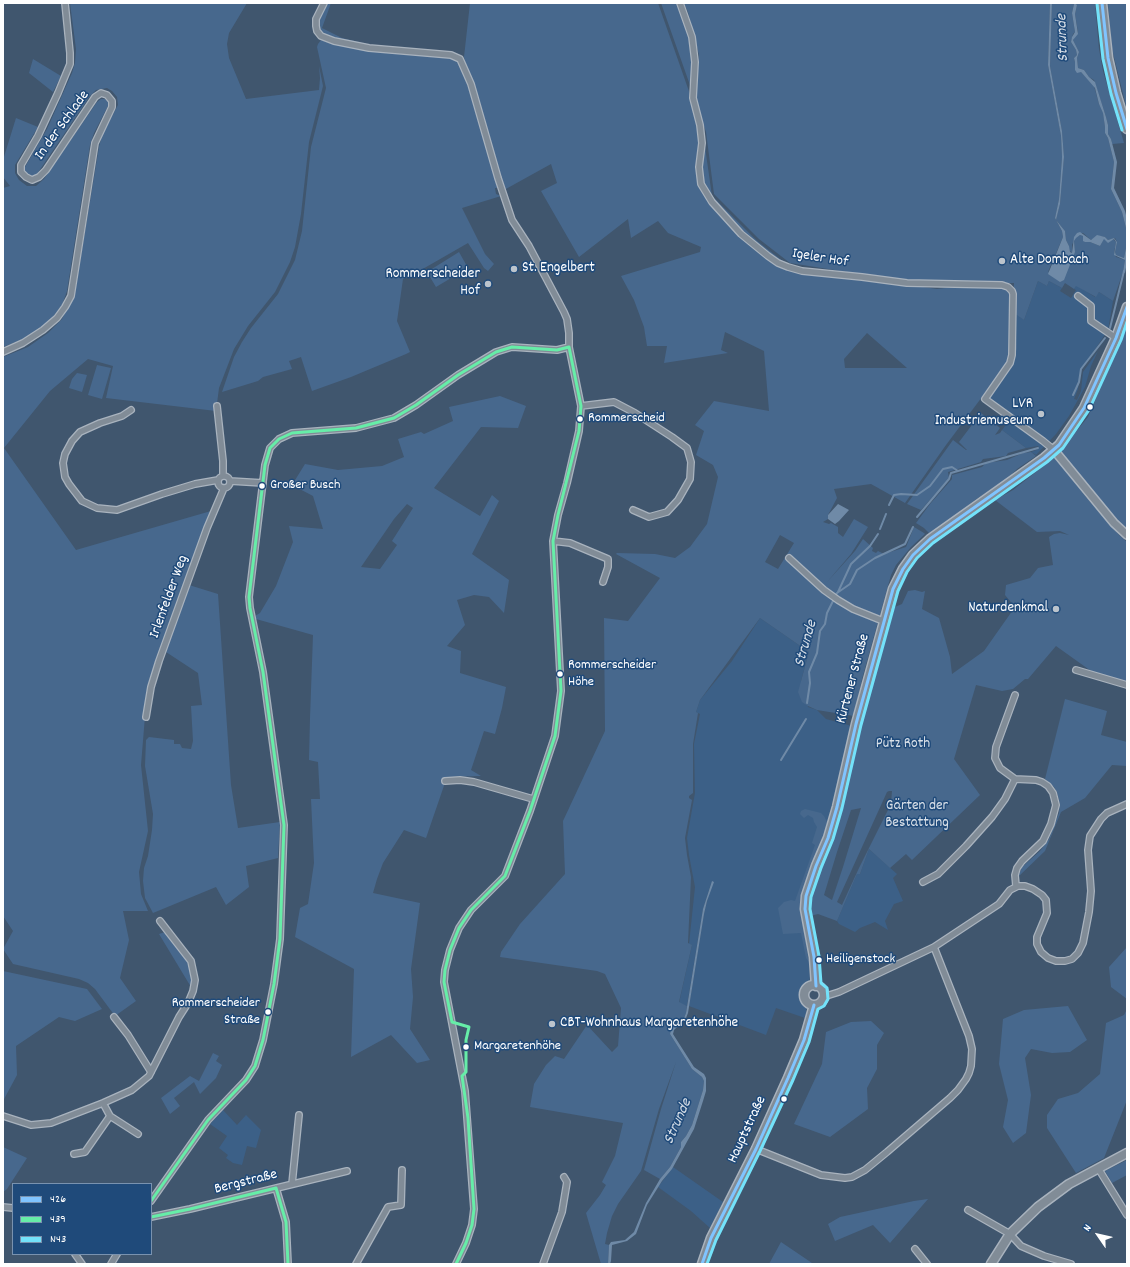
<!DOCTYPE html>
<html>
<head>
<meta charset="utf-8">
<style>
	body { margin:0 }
	#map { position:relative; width:1130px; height:1267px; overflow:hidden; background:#40566e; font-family:Dekko,sans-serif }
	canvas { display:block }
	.frame { position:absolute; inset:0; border:4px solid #fff; pointer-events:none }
	.legend { position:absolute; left:12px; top:1183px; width:140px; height:72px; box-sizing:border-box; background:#1f4a7a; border:1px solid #7992af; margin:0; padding:5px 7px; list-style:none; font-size:12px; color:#fff }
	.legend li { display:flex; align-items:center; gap:8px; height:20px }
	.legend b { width:20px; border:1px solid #7992af }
	.north { position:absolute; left:1078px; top:1215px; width:40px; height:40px; -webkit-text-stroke:3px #1f4a7a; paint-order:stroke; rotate:304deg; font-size:11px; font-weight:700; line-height:16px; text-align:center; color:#fff }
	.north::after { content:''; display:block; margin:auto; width:14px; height:18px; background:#fff; clip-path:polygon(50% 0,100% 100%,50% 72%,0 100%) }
</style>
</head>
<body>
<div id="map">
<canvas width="1130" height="1267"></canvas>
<div class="frame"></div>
<ul class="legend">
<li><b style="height:5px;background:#80c4ff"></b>426</li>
<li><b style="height:5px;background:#66eda8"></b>439</li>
<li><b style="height:5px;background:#73e2fa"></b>N43</li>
</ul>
<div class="north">N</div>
</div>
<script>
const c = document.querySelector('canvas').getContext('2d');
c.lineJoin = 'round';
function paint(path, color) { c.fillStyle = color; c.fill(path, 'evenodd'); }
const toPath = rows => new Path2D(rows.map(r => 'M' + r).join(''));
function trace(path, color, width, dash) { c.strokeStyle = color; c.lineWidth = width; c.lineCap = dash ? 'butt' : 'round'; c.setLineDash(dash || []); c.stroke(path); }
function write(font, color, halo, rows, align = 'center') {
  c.font = font + ' Dekko,sans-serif'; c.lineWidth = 3; c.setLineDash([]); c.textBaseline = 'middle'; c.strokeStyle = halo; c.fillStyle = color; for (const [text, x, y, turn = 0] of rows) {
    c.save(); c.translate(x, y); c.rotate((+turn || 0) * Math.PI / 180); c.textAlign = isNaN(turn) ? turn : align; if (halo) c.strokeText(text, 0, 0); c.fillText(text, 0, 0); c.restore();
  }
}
paint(toPath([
	[1038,281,1047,286,1049,281,1062,288,1060,291,1071,298,1076,290,1074,289,1076,285,1095,297,1099,292,1113,301,1108,330,1080,372,1078,389,1074,399,1077,400,1081,391,1083,372,1098,351,1091,366,1085,387,1069,416,1056,434,1036,455,1031,452,1036,450,1039,448,1038,446,1026,448,1002,430,1009,421,983,401,1011,362,1014,312,1024,320],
	[760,618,809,652,801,681,808,707,817,710,826,719,852,726,823,840,808,873,802,894,801,912,809,962,810,976,806,1013,805,1018,776,1008,766,1035,689,1006,704,914,712,881,703,909,687,1006,679,1003,692,945,689,944,695,887,689,855,687,838,695,793,694,744,700,714,696,712,700,700,732,661],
	[869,849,897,874,893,878,903,901,894,904,885,921,888,930,875,922,860,928,855,932,839,924,837,921,857,874,860,874],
	[223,1110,237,1125,246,1115,261,1130,256,1148,247,1146,242,1165,233,1163,226,1158,228,1155,219,1148,227,1136,210,1124],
	[673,1167,723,1202,710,1228,691,1211,658,1187]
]), '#3c6087');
paint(toPath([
	[70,3,247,3,229,33,227,44,229,58,246,99,319,90,320,78,319,66,323,86,309,142,301,214,295,247,290,262,275,292,248,326,234,349,219,388,216,411,106,398,113,366,88,359,50,391,4,448,76,550,211,511,170,625,146,704,141,765,148,831,139,872,141,894,148,911,123,911,129,940,120,978,136,1001,115,1016,95,989,88,983,79,979,13,964,3,949,13,931,3,916,3,357,28,347,48,333,62,319,75,292,99,147,102,135,118,105,117,97,112,91,107,88,96,90,90,96,37,174,34,177,30,177,26,175,25,171,25,167,47,129,72,73,75,63,76,49],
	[326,3,331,3,322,28,342,38,367,44,361,45,327,37,323,34,319,28,318,23],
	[470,3,658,3,691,97,701,134,696,170,698,183,701,191,711,203,709,196,700,179,703,133,712,196,757,241,798,273,867,279,937,289,962,286,1002,286,1011,292,1009,361,946,445,905,503,871,484,834,489,837,498,828,515,828,519,823,522,829,524,831,523,838,527,838,533,843,537,854,519,868,527,851,554,827,582,855,551,863,539,873,548,872,551,876,553,878,551,884,554,906,547,914,527,924,533,925,534,911,547,896,565,891,575,862,679,854,716,817,710,808,706,802,702,798,692,809,652,760,618,700,700,696,712,698,713,693,744,693,793,689,796,689,798,692,800,685,838,687,855,691,877,688,943,692,945,679,1002,687,1006,686,1013,684,1018,673,1026,671,1030,670,1034,692,1069,702,1077,704,1081,703,1090,692,1125,686,1136,681,1142,681,1147,670,1167,660,1179,644,1170,661,1109,676,1062,659,1109,641,1171,618,1204,612,1216,607,1233,605,1244,609,1245,608,1264,601,1264,586,1213,600,1195,606,1185,602,1182,615,1156,623,1123,530,1107,534,1084,546,1065,555,1056,564,1059,587,1025,612,1052,618,1046,621,1008,605,974,597,971,500,957,501,952,520,924,565,874,563,821,605,731,604,618,628,621,660,578,616,554,617,553,655,554,675,558,690,547,707,524,718,477,713,465,696,455,704,431,695,425,714,401,769,411,764,351,725,332,721,350,728,353,664,363,667,346,647,346,644,327,634,300,621,276,700,252,701,247,668,233,658,221,631,238,628,219,579,257,541,191,557,183,551,164,504,190,467,72,464,57],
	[867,333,907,368,845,368,844,359],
	[780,535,794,543,778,569,765,562],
	[661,3,678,3,683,14,694,57,691,88],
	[684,3,1050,3,1048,65,1061,136,1062,157,1059,199,1055,218,1062,231,1063,237,1048,272,1075,252,1074,241,1075,238,1080,235,1083,236,1083,239,1085,242,1090,242,1100,246,1104,238,1109,242,1113,239,1116,242,1114,253,1116,257,1125,260,1123,272,1113,301,1099,292,1096,297,1076,286,1074,289,1065,283,1062,288,1049,281,1047,286,1038,281,1024,320,1014,313,1017,349,1012,359,1014,283,962,283,904,281,790,263,759,239,714,194,706,132,694,97,699,55,688,12],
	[1052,3,1074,4,1072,13,1075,32,1073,34,1071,42,1076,50,1077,55,1074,58,1075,62,1075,70,1081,72,1094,86,1099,104,1103,112,1105,127,1105,133,1108,138,1114,162,1111,189,1122,212,1127,232,1127,243,1124,258,1116,255,1115,252,1117,242,1115,238,1108,240,1105,237,1099,236,1091,240,1083,233,1077,233,1072,245,1072,253,1069,250,1069,246,1066,240,1065,231,1056,220,1060,204,1064,157,1062,131,1050,66],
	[1075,3,1095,3,1099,49,1103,71,1124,143,1112,144,1111,139,1108,134,1108,125,1106,117,1094,80,1089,77,1084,70,1078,68,1077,58,1079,52,1073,40,1078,32,1075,14,1077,5],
	[1108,3,1127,3,1127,110,1112,49],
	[321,40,333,44,364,49,446,57,452,58,458,62,463,70,468,86,498,181,499,188,495,188,496,194,501,196,462,208,485,254,494,264,488,271,484,268,468,243,414,274,403,279,397,321,410,352,406,354,351,377,312,391,301,357,289,361,292,369,263,377,258,381,222,392,234,357,242,342,251,328,278,294,295,260,302,231,311,147,326,88,317,47,318,44],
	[33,59,61,76,53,92,29,73],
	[101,99,105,99,108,101,108,106,94,133,90,145,67,291,62,305,49,322,43,326,23,339,3,347,3,188,10,186,3,177,3,160,16,118,38,127,15,165,15,173,19,180,27,186,36,186,44,179,97,102],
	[459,252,468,268,436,287,427,272],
	[1127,326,1127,530,1104,505,1060,451,1088,417],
	[97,365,111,368,102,399,88,395],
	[77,373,87,375,82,392,69,388,72,379],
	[500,396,526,406,518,428,481,427,434,488,480,516,492,495,499,501,472,554,509,580,504,613,489,597,474,595,457,600,465,625,447,646,461,651,460,673,506,687,502,708,495,734,484,731,471,770,481,776,447,777,426,838,404,830,383,863,377,879,373,893,420,903,411,969,413,997,410,1029,430,1060,417,1063,391,1035,351,1057,354,969,295,937,300,908,308,904,314,863,311,799,320,799,318,762,309,760,310,718,313,635,256,619,255,616,260,613,276,586,293,542,289,526,323,529,313,496,292,485,305,464,338,470,382,466,404,457,398,439,421,432,424,434,453,421,449,407],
	[407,504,413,508,392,541,397,545,380,569,361,567,394,519],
	[981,413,1000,428,995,435,1000,433,1002,430,1026,448,1008,453,1006,456,983,459,981,462,948,472,949,478,921,510,907,504,953,440,966,450,967,450,959,442],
	[1031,452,1036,456,1017,469,1008,478,975,500,931,535,924,528,916,523,930,504,952,479,952,475,982,467,986,463,1007,460,1023,453],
	[1055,457,1086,497,1119,535,1127,542,1127,682,1091,671,1056,646,1028,679,1025,679,1013,689,1002,691,976,685,954,759,980,795,912,860,906,854,890,868,869,849,860,874,857,874,837,921,818,914,810,916,809,905,814,885,831,843,871,680,880,658,895,607,902,604,908,591,915,590,922,592,925,591,922,609,939,618,950,657,952,674,984,651,1015,607,1005,595,1006,585,1030,578,1038,568,1053,565,1049,537,1054,534,1060,533,1069,535,1060,531,1037,532,995,500,1013,490],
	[889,791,892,791,891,804,859,868,842,905,837,902,887,792],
	[861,808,843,867,832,900,824,895,837,852,851,810],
	[189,585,218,594,231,785,238,828,280,822,278,858,246,866,249,887,226,905,216,887,153,913,145,898,143,881,144,868,148,856,152,830,153,814,145,766,146,740,149,737,174,740,174,744,180,744,182,748,191,749,193,741,191,706,202,705,198,673,166,652],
	[1065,699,1107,711,1101,735,1127,742,1127,766,1112,765,1085,798,1061,812,1045,851,1018,877,1022,867,1040,851,1049,839,1059,813,1060,804,1057,792,1054,787,1045,779],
	[805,809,821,813,824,816,827,822,823,840,805,883,801,903,801,912,809,962,806,958,801,933,783,934,778,908,784,902,791,900,795,901,815,845,812,843,817,827,814,822,813,818,808,815,804,818,800,814,801,811],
	[165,932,190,964,192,975,191,987,159,934],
	[1127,947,1127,999,1111,987,1109,967],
	[3,971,87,989,102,1009,75,1021,59,1017,16,1046,17,1075,3,1101],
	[1068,1006,1087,1040,1070,1052,1052,1053,1031,1049,1025,1058,1031,1095,1026,1133,1013,1143,1003,1127,1008,1100,999,1064,1003,1019,1024,1010],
	[1127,1009,1127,1100,1104,1158,1076,1173,1047,1128,1047,1115,1058,1099,1078,1093,1100,1074,1106,1023,1124,1015],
	[871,1021,884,1033,877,1045,877,1069,867,1088,868,1109,830,1137,794,1124,822,1064,826,1032,851,1022],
	[213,1053,219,1056,216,1061,222,1065,216,1078,200,1094,194,1082,174,1098,180,1106,170,1114,161,1098,190,1076,199,1081],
	[3,1147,27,1158,7,1189,3,1192],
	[1127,1160,1127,1175,1112,1183,1105,1171],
	[928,1199,890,1243,873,1225,835,1241,828,1224,840,1217,914,1201],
	[781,1242,812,1263,769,1264]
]), '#47688d');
paint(toPath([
	[1050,3,1052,3,1050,66,1062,131,1064,157,1060,204,1056,220,1065,231,1066,240,1069,246,1070,252,1072,253,1074,237,1077,233,1080,232,1091,240,1097,235,1105,237,1108,240,1114,238,1117,242,1115,252,1116,255,1124,258,1127,243,1127,262,1125,273,1123,272,1125,260,1114,255,1116,242,1114,239,1108,243,1104,239,1100,246,1090,242,1085,242,1083,241,1083,236,1080,235,1076,238,1074,241,1075,252,1064,280,1060,282,1048,274,1063,237,1062,231,1055,218,1059,199,1062,157,1061,136,1048,65],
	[1073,3,1075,3,1077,5,1075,14,1078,34,1073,40,1079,52,1077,58,1078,68,1084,70,1089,77,1095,82,1106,117,1108,125,1108,134,1111,139,1117,162,1114,188,1125,211,1127,219,1127,232,1122,212,1111,189,1114,162,1108,138,1105,133,1105,127,1103,113,1099,104,1095,88,1081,72,1077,73,1075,70,1075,62,1074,58,1077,55,1076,50,1071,42,1072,37,1075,32,1072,13,1074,4],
	[838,504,849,510,839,521,835,524,828,519,828,515],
	[712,881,714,882,707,901,704,914,688,1013,686,1018,674,1030,673,1034,694,1067,704,1074,706,1078,706,1091,703,1101,694,1129,672,1169,662,1181,647,1205,636,1234,627,1241,612,1245,611,1261,610,1264,608,1264,609,1245,611,1242,625,1240,634,1232,646,1203,660,1179,670,1167,681,1147,681,1142,686,1136,692,1125,703,1090,704,1081,702,1077,692,1069,670,1034,671,1030,673,1026,684,1018,686,1013,703,909]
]), '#6f8aa7');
trace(toPath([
	[1110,328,1124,271],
	[1073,395,1079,382,1081,369,1105,338],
	[889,505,894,495,901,494,917,495,930,486,943,469,952,467,958,471],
	[917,517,949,479,951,473,1038,448],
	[880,529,886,514],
	[838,592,851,564,870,546,878,534],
	[807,703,810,683,809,672,817,653,820,631,825,624,827,613,837,593,850,584,857,570,875,558,905,544,913,527],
	[781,760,806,719]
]), '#6f8aa7', 2);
const minor = toPath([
	[324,3,316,19,316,26,317,31,321,36,334,41,369,48,451,55,460,59,471,84,498,178,512,220,529,246,564,312,567,319,569,333,569,347,581,406,579,431,567,483,558,515,553,541,561,691,555,736,530,811,505,876,471,910,459,928,450,950,445,970,444,982,465,1091,474,1209,472,1225,466,1243,456,1264],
	[680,3,692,37,695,62,693,98,700,125,702,143,699,167,701,184,712,202,741,234,768,256,778,263,788,267,802,271,862,277,907,283,1002,285,1008,287,1012,291,1013,294,1012,355,1010,363,985,399,1043,441,1054,450],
	[1078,296,1091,306,1091,321,1116,338],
	[3,352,23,343,43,330,57,318,65,307,71,296,95,143,112,107,112,101,107,95,101,93,95,97,46,170,39,177,32,180,26,177,21,172,21,165,38,136,58,93,70,64,70,53,65,3],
	[217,406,223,461,223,476],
	[581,406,614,402,635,413,672,437,687,448,691,462,690,479,678,500,667,512,649,517,633,510],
	[131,410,122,416,100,423,80,432,72,441,65,454,63,463,65,477,69,484,82,501,97,508,117,510,162,494,195,484,218,480],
	'218 482a6 6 0 1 1 12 0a6 6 0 1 1-12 0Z',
	[230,481,263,483],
	[553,541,570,543,608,559,608,567,603,582],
	[789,558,824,590,838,600,853,609,883,621],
	[1076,670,1127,685],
	[146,717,151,687,159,661,207,528,224,488],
	[1015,779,1036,780,1042,782,1048,786,1053,793,1056,805,1051,824,1043,841,1022,861,1017,868,1015,875,1016,886],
	[445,781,460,780,474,782,533,799],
	[923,882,938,874,966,846,992,817,1005,799,1015,779,1000,768,995,758,996,747,1015,695],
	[823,997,839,992,934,947,999,904,1010,890,1018,886,1025,886,1033,889,1042,895,1046,900,1047,913,1037,937,1037,944,1041,952,1048,958,1056,961,1065,961,1072,959,1078,953,1083,943,1089,912,1091,891,1088,850,1090,836,1101,819,1107,813,1127,804],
	[114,1017,128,1035,151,1072],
	[3,1116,31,1125,51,1123,103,1103,132,1090,149,1076,179,1017,188,1003,193,991,195,980,191,961,160,921],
	[110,1116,138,1134],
	[756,1149,821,1175,845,1178,852,1177,865,1170,887,1152,950,1098,958,1090,966,1079,969,1073,971,1066,972,1049,969,1036,934,947],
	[74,1154,85,1152,110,1116,103,1103],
	[1098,1168,1127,1215],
	[292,1184,299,1115],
	[276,1188,286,1222,288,1264],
	[151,1201,208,1120,246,1080,255,1066,263,1040,274,984,280,939,284,825,263,672,250,608,249,597,265,465,270,448,279,439,292,433,356,428,394,418,416,405,458,375,496,352,512,347,557,350,569,347],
	[3,1207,13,1208],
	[968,1210,1010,1234,1021,1246,1044,1256,1071,1264],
	[151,1217,190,1209,347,1171],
	[915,1249,927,1264],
	[75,1254,82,1264],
	[111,1264,117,1254],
	[356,1264,388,1207,401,1205,402,1170],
	[543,1264,562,1212,567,1182,564,1177]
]);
const tertiary = toPath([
	[1054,450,1114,523,1127,535]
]);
const secondary = toPath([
	[1102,3,1108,58,1116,93,1127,129],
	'804 995a10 10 0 1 1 20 0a10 10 0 1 1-20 0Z',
	[816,986,814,957,805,909,806,896,816,866,828,838,837,807,856,724,893,589,903,569,913,555,930,539,1044,458,1059,445,1084,408,1116,338,1127,307],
	[702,1264,711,1238,756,1149,788,1078,804,1040,814,1005],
	[991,1264,1010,1234,1038,1207,1069,1184,1127,1153]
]);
trace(minor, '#a9b3be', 8);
trace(tertiary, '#a9b3be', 10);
trace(secondary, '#a9b3be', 11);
trace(minor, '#818c97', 5.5);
trace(tertiary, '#818c97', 7);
trace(secondary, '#818c97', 8);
trace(toPath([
	[1102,3,1108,58,1116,93,1127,129],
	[816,986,814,957,805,909,806,896,816,866,828,838,837,807,856,724,893,589,903,569,913,555,930,539,1044,458,1059,445,1084,408,1116,338,1127,307],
	[702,1264,711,1238,756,1149,788,1078,804,1040,814,1005]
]), '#80c4ff', 3);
trace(toPath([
	[151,1201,208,1120,246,1080,255,1066,263,1040,274,984,280,939,284,825,263,672,250,608,249,597,265,465,270,448,279,439,292,433,356,428,394,418,416,405,458,375,496,352,512,347,557,350,569,347,581,406,579,431,558,515,553,541,561,691,555,736,530,811,505,876,471,910,459,928,450,950,445,970,444,982,452,1022,469,1027,466,1040,466,1072,462,1076,468,1118,474,1209,472,1225,466,1243,456,1264],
	[151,1217,190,1209,276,1188,286,1222,288,1264]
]), '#66eda8', 3);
trace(toPath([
	[1097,4,1103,59,1111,94,1122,130],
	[707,1264,716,1240,760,1151,793,1080,809,1042,818,1009,824,1006,828,999,827,988,821,983,819,956,810,909,811,897,821,868,833,839,842,808,861,725,898,591,907,572,917,558,933,543,1047,462,1063,448,1089,410,1121,340,1127,322]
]), '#73e2fa', 3);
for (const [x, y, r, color] of [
	[1002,261,4,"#bcc4cc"],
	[514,269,4,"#bcc4cc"],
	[488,284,4,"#bcc4cc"],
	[1090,407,3.5,"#fff"],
	[1041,414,4,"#bcc4cc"],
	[580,419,3.5,"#fff"],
	[262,486,3.5,"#fff"],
	[1056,609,4,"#bcc4cc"],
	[560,674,3.5,"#fff"],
	[819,960,3.5,"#fff"],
	[268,1012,3.5,"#fff"],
	[552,1024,4,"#bcc4cc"],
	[466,1047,3.5,"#fff"],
	[784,1099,3.5,"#fff"]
]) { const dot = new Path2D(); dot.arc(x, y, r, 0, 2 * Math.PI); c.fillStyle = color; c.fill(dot); trace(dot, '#1f4a7a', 1.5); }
write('14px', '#fff', '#1f4a7a', [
	["Rommerscheid",588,419],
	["Großer Busch",270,486],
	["Rommerscheider",568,666],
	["Höhe",568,683],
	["Heiligenstock",826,960],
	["Rommerscheider",260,1004,"right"],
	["Straße",260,1021,"right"],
	["Margaretenhöhe",474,1047]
], 'left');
write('15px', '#fff', '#1f4a7a', [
	["In der Schlade",63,126,-54],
	["Igeler Hof",820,259,9],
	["Irlenfelder Weg",170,597,-70],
	["Kürtener Straße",854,679,-75],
	["Hauptstraße",748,1130,-65],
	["Bergstraße",246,1183,-14]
]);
write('15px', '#fff', '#1f4a7a', [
	["Alte Dombach",1010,261],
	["St. Engelbert",522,269],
	["Rommerscheider",480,275,"right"],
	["Hof",480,292,"right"],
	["LVR",1033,405,"right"],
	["Industriemuseum",1033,422,"right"],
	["Naturdenkmal",1048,609,"right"],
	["CBT-Wohnhaus Margaretenhöhe",560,1024]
], 'left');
write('15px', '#dae1e9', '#1f4a7a', [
	["Pütz Roth",903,745],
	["Gärten der",917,807],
	["Bestattung",917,824]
]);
write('italic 16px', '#d5dde6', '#1f4a7a', [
	["Strunde",1064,38,-92],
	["Strunde",807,644,-74],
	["Strunde",679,1122,-66]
]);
</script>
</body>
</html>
